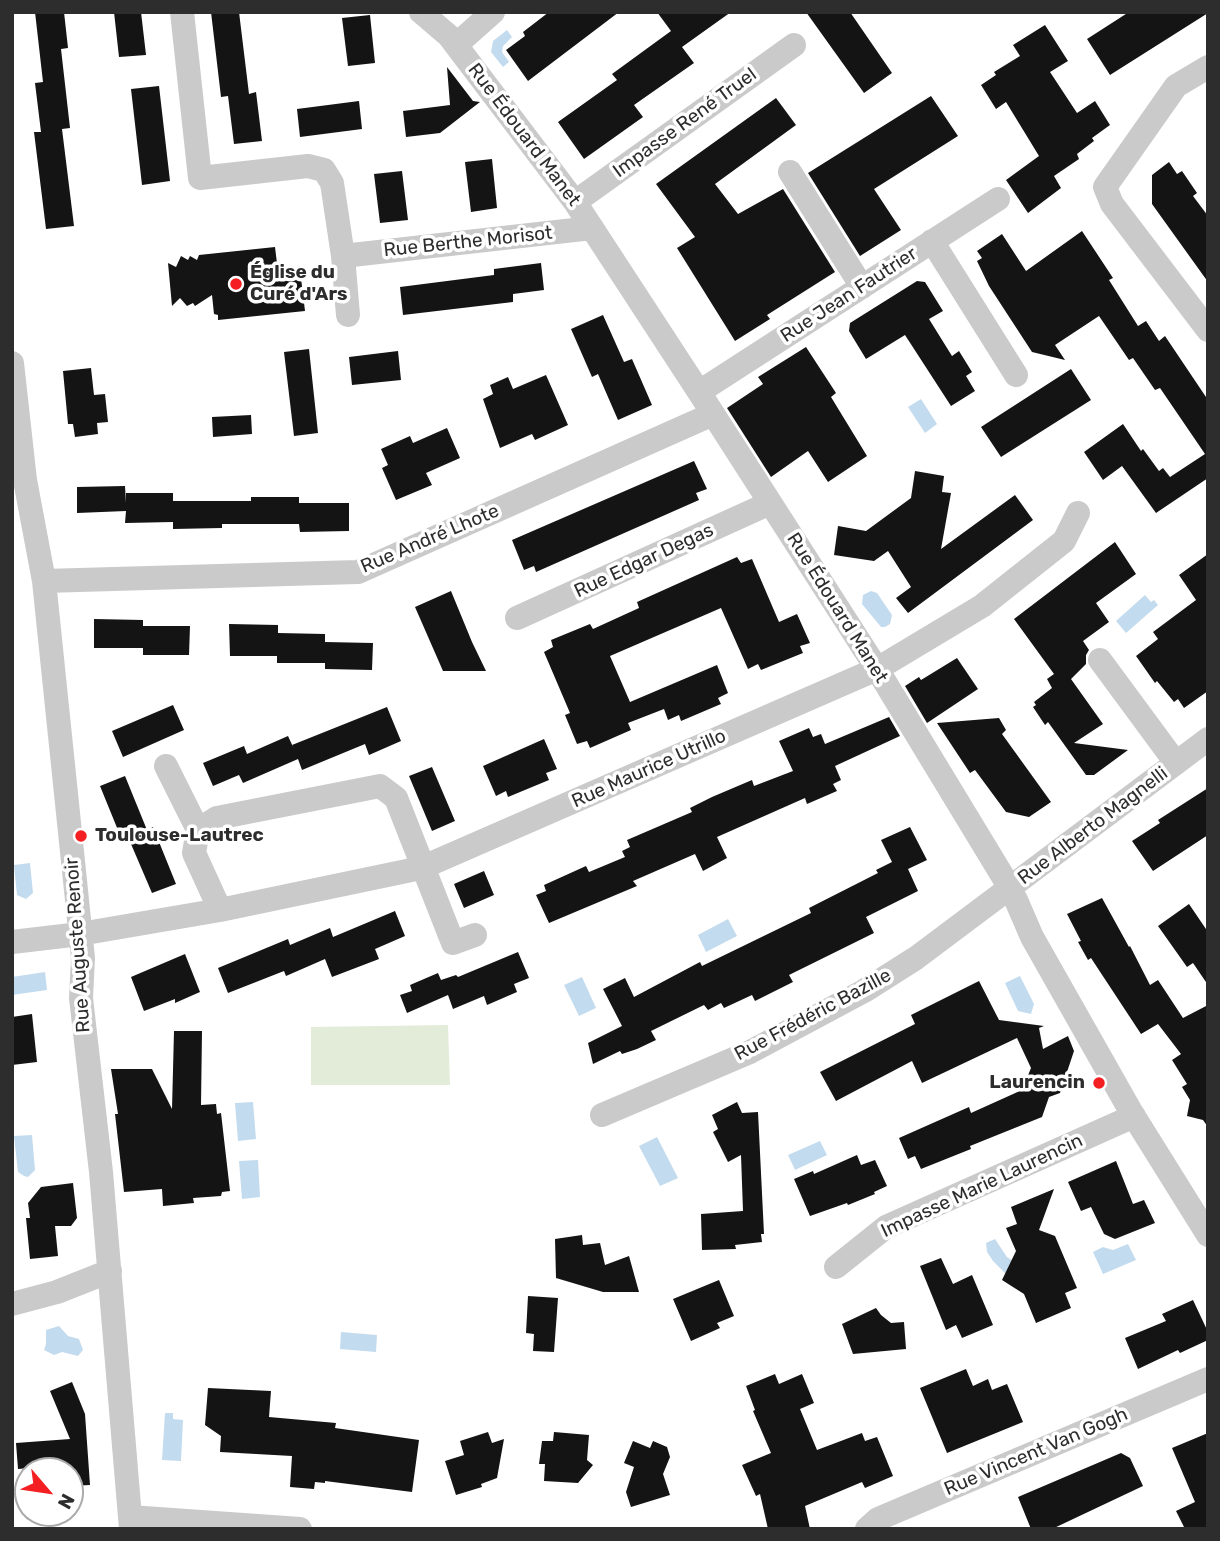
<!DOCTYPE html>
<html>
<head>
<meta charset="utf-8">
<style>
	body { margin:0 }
	#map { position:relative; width:1220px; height:1541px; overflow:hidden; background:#fff; font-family:Rubik,sans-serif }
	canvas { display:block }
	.frame { position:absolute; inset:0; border:14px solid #2d2d2d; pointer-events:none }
	.north { position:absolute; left:14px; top:1457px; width:70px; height:70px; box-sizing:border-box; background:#fff; border:2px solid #ababab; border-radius:50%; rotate:119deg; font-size:19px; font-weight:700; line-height:28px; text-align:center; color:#2d2d2d }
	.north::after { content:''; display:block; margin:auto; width:24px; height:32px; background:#f41f23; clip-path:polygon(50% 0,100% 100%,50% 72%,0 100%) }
</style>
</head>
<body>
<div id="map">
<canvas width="1220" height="1541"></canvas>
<div class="frame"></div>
<div class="north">N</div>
</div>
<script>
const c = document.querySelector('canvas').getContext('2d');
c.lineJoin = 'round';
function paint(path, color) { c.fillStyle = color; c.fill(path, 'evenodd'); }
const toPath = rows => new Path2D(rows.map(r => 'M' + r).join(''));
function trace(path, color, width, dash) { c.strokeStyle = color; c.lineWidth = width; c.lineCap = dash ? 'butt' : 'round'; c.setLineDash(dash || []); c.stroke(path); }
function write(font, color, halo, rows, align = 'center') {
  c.font = font + ' Rubik,sans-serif'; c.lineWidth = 7; c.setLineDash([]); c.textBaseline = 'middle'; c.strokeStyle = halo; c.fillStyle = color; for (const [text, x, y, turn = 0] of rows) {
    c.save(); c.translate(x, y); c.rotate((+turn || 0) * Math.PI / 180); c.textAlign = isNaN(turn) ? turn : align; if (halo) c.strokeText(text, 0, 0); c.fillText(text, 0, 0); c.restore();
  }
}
paint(toPath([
	[448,1025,450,1085,311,1085,311,1027]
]), '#e2ecd9');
paint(toPath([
	[507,30,512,37,503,46,502,52,509,62,503,67,491,52,493,41],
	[921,399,937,424,925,433,908,407],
	[871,591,877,593,892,615,890,624,885,627,881,627,862,604,863,595],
	[1145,595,1151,602,1154,600,1158,605,1126,633,1116,621],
	[30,863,33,893,26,899,17,895,14,865],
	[728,919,737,936,706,952,698,935],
	[45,972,47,990,12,995,12,977],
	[1020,976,1034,1004,1031,1014,1018,1011,1005,983],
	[582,977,596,1008,579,1016,564,985],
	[253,1102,256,1139,238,1141,235,1103],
	[32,1135,35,1170,28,1177,24,1176,18,1172,14,1136],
	[657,1137,678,1178,660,1186,639,1146],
	[820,1141,827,1155,795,1170,788,1155],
	[258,1160,260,1197,242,1199,239,1161],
	[995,1239,1007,1257,1019,1265,1013,1277,1005,1273,993,1261,987,1252,986,1243],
	[1128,1244,1136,1260,1103,1274,1093,1252,1103,1247,1113,1250],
	[59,1326,68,1336,79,1339,83,1350,78,1356,62,1352,54,1355,44,1350,46,1344,46,1330],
	[341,1332,377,1335,376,1352,340,1349],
	[165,1413,173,1413,173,1419,183,1420,181,1461,162,1460]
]), '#c3dbee');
paint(toPath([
	[35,12,64,12,68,48,61,49,70,128,62,129,74,226,46,229,34,132,41,132,35,83,43,82],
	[114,12,141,12,146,55,119,57],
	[211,12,239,12,249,94,256,92,262,141,234,144,228,96,221,97],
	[549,12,619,12,528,81,506,50,525,36,523,32],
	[657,12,731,12,682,47,694,63,634,105,643,117,584,159,558,122,617,80,612,74,671,31],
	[806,12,850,12,892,73,864,93],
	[1129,12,1208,12,1208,13,1110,75,1087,39],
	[370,15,375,63,348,66,342,18],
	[1045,25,1068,61,1050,72,1077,113,1095,101,1110,125,1092,138,1094,141,1077,154,1079,159,1054,176,1061,188,1028,213,1006,180,1039,156,1006,102,996,109,981,85,996,75,994,72,1020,56,1013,45],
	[447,67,473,101,480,102,440,133,406,137,403,111,450,105],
	[159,86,170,181,142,185,131,89],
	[931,96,958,136,874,189,901,230,860,256,808,173],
	[776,98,796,125,715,184,738,214,783,189,835,272,767,315,770,319,735,341,677,248,695,237,656,184],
	[359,101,362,129,300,137,297,109],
	[492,159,497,208,471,212,465,162],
	[1169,162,1177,174,1182,171,1197,193,1193,196,1208,216,1208,282,1152,204,1152,175],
	[402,171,408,220,380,223,374,174],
	[1082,231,1113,278,1109,280,1138,326,1146,321,1159,341,1165,336,1208,400,1208,478,1156,513,1122,466,1103,480,1084,452,1123,424,1141,451,1143,449,1159,471,1163,468,1170,477,1205,454,1160,388,1155,390,1133,358,1129,360,1099,316,1055,345,1065,360,1032,352,989,286,977,261,982,258,977,251,1002,234,1026,271],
	[275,247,279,280,301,278,305,311,218,320,218,315,214,314,212,295,195,306,193,303,187,306,180,298,172,306,168,263,176,267,181,256,188,260,190,256,197,260,199,255],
	[541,263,544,290,513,294,513,302,403,315,400,287,494,275,494,269],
	[917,281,925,282,943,311,929,319,952,356,959,351,972,372,966,376,975,391,951,406,905,335,866,359,849,331,850,323],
	[603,315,624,362,632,359,652,405,618,420,598,374,592,377,571,329],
	[806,347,836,393,831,397,867,456,828,482,808,451,771,477,727,408,763,384,758,377],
	[309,349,318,433,294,436,284,352],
	[398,351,401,380,352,385,349,357],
	[91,368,94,395,105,394,108,422,97,423,98,434,75,437,73,424,68,424,63,371],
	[1071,369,1091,400,1001,457,981,427],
	[546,375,568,425,535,440,532,434,500,448,483,399,493,394,490,385,508,377,513,389],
	[251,415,252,434,213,437,212,417],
	[447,428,460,458,426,473,432,485,396,500,382,468,388,465,381,449,410,436,413,443],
	[694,461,707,489,696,493,699,500,536,572,534,566,524,570,512,540],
	[915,471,944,476,942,492,951,493,941,549,1015,495,1033,520,908,613,896,598,911,587,888,551,874,561,834,555,838,526,866,531,911,498],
	[125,486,126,503,126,493,173,493,173,501,251,501,251,497,299,497,299,503,349,503,349,531,300,532,299,524,222,524,222,528,173,529,173,522,125,523,126,511,77,513,77,487],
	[1115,542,1136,574,1096,603,1109,622,1083,641,1089,650,1086,655,1086,664,1071,679,1103,724,1074,743,1128,750,1094,775,1086,775,1048,722,1045,725,1033,707,1036,705,1034,702,1052,688,1047,679,1054,674,1014,619],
	[1208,554,1208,691,1184,708,1178,699,1174,702,1157,681,1155,683,1136,656,1158,639,1153,632,1196,600,1179,575],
	[737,557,741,563,752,559,779,622,797,614,810,643,800,646,803,653,761,670,758,664,748,669,721,608,610,656,630,702,717,665,728,693,718,698,721,704,681,721,679,715,668,720,664,709,628,723,631,730,590,748,587,741,577,744,565,715,570,713,544,652,553,647,551,640,590,624,593,629,639,608,637,602],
	[451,591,472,642,486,671,443,671,415,607],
	[94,619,143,620,143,626,190,626,189,655,143,655,143,648,94,648],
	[229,624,278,625,278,633,325,634,325,642,373,643,372,670,325,669,325,663,277,663,277,656,230,656],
	[957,658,978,689,927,723,905,686,919,677,921,680],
	[173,705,184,730,123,757,112,731],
	[387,707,401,741,369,755,365,744,302,770,298,759,243,783,239,775,213,786,203,763,244,746,247,754,288,736,294,749,292,745],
	[889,717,900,736,835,766,841,780,833,784,837,791,807,804,805,798,717,837,727,858,703,871,695,854,633,881,637,886,549,923,536,895,546,891,544,885,586,866,589,872,625,857,622,851,630,847,627,840,692,812,690,808,712,797,752,780,754,786,793,771,779,741,809,728,813,737,821,734,825,744],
	[999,718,1006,730,1002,734,1051,802,1029,817,1006,812,975,770,970,773,937,723],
	[544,739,557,769,546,773,549,780,508,797,506,791,496,796,483,766],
	[432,767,455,821,432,831,409,776],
	[125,776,147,830,153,827,176,884,152,893,128,837,122,840,100,786],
	[1208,788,1208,835,1153,871,1132,841,1160,823,1158,820],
	[910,827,927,860,908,869,918,891,866,917,874,933,789,975,793,982,755,1001,752,995,724,1008,721,1003,708,1010,704,1005,651,1031,656,1040,637,1049,622,1054,620,1051,593,1064,588,1043,622,1026,603,989,625,978,634,997,700,962,702,966,811,913,809,908,878,873,876,870,892,862,881,840],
	[484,871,494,895,464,908,454,884],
	[1102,898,1129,947,1130,946,1150,985,1158,980,1183,1018,1208,1005,1208,1127,1203,1120,1187,1116,1190,1100,1182,1087,1187,1084,1172,1060,1181,1054,1158,1024,1141,1034,1091,958,1088,960,1078,942,1081,941,1067,914],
	[1189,904,1208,932,1208,985,1193,963,1187,967,1158,926],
	[395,911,405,936,375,949,379,959,332,977,325,959,286,976,284,971,228,993,218,968,288,939,290,945,330,928,333,937],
	[518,952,529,978,514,984,517,992,487,1005,484,996,453,1009,448,995,407,1013,400,995,412,991,410,985,438,973,441,980,456,975,458,977],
	[185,954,200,992,175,1003,175,999,144,1011,131,977],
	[979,981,999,1020,1044,1026,1039,1028,1043,1049,1068,1036,1074,1051,1060,1093,1049,1097,1042,1117,970,1146,971,1149,921,1169,915,1156,908,1159,899,1138,969,1107,971,1113,1022,1090,1031,1068,1017,1038,922,1083,912,1061,836,1101,820,1072,915,1024,911,1015],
	[32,1014,37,1062,12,1065,12,1017],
	[174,1031,202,1031,201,1105,216,1104,217,1114,221,1113,230,1191,222,1192,221,1196,193,1198,194,1203,163,1206,162,1189,124,1192,115,1114,118,1114,111,1069,152,1069,172,1109],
	[737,1102,742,1113,758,1112,764,1234,761,1234,762,1242,735,1245,736,1249,702,1250,701,1214,743,1211,741,1155,728,1162,713,1132,718,1129,712,1115],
	[857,1155,861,1165,875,1160,887,1186,874,1192,875,1194,848,1205,847,1203,810,1216,794,1179,813,1171,814,1174],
	[1116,1161,1133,1204,1144,1200,1155,1223,1115,1239,1104,1234,1091,1207,1081,1211,1068,1182],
	[73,1183,77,1218,71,1226,55,1226,58,1256,30,1259,26,1218,30,1218,28,1203,41,1187],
	[1054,1189,1039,1230,1055,1236,1077,1288,1065,1293,1071,1308,1036,1323,1024,1294,1002,1280,1016,1251,1006,1228,1017,1224,1011,1207],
	[582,1235,583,1245,600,1243,605,1265,629,1256,639,1292,603,1292,556,1278,555,1239],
	[941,1258,953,1284,972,1275,993,1325,962,1338,956,1325,946,1330,920,1266],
	[719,1280,734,1316,717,1323,720,1328,691,1341,673,1299],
	[528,1296,558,1298,554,1352,533,1351,534,1334,526,1333],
	[1193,1300,1208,1332,1208,1340,1180,1353,1178,1350,1138,1369,1125,1338,1166,1321,1162,1314],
	[876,1308,881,1315,891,1323,904,1322,906,1349,853,1354,842,1324],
	[966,1369,973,1386,988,1379,992,1390,1007,1384,1023,1422,947,1453,920,1388],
	[775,1374,779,1384,802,1374,814,1403,800,1409,817,1450,862,1433,865,1441,877,1437,893,1476,865,1488,862,1482,805,1506,810,1529,768,1529,760,1494,756,1496,742,1465,771,1453,753,1411,755,1410,746,1386],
	[72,1382,85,1414,90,1485,70,1486,70,1471,58,1471,56,1466,18,1469,16,1443,70,1439,50,1391],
	[208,1388,271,1391,269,1417,336,1423,335,1428,419,1440,412,1492,325,1481,325,1483,315,1482,314,1489,290,1487,292,1456,220,1452,221,1436,205,1425],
	[488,1432,492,1443,504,1439,497,1478,481,1484,482,1487,456,1495,445,1461,464,1455,460,1441],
	[554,1432,589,1435,587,1460,593,1465,578,1483,544,1481,545,1464,539,1464,542,1441,553,1441],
	[1208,1433,1208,1529,1185,1529,1176,1511,1195,1502,1172,1448],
	[633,1441,650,1448,653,1441,667,1447,670,1457,663,1474,670,1495,631,1507,626,1492,634,1467,624,1463],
	[1121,1453,1130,1458,1143,1486,1052,1529,1031,1529,1018,1497]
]), '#141414');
trace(toPath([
	[182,12,200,178,308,166,324,170,332,183,343,256,348,315],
	[421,12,449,36,575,202,699,392,877,669,1002,875,1016,900,1032,937,1130,1110,1208,1235],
	[456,45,493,12],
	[1208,67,1176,86,1105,187,1112,204,1208,330],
	[790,172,862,287],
	[575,202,794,45],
	[932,241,1016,375],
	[343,256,592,228],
	[12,363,25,480,44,581,83,958,81,998,101,1172,131,1529],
	[699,392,998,199],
	[44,581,358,572,713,414],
	[517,618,770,503],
	[1100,660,1176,763],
	[166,766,198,830,194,853,220,910],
	[198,830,217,818,380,786,396,798,453,943,475,935],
	[12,942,80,934,220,910,421,868,877,669,982,606,1064,541,1078,513],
	[602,1115,750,1052,864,991,916,958,1208,739],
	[836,1267,886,1227,1134,1116],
	[12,1304,57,1292,110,1271],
	[130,1517,300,1529],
	[867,1529,878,1519,1208,1379]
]), '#cacaca', 24);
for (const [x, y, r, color] of [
	[236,284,7,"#f41f23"],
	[81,836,7,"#f41f23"],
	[1099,1083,7,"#f41f23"]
]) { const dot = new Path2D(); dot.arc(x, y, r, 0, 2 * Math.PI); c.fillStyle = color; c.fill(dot); trace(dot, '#fff', 2.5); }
write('19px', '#2d2d2d', '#fff', [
	["Impasse René Truel",685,123,-36],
	["Rue Édouard Manet",524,135,53],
	["Rue Berthe Morisot",468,242,-6],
	["Rue Jean Fautrier",849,295,-33],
	["Rue André Lhote",430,539,-23],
	["Rue Edgar Degas",644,561,-25],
	["Rue Édouard Manet",837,608,58],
	["Rue Maurice Utrillo",649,769,-24],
	["Rue Alberto Magnelli",1093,826,-37],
	["Rue Auguste Renoir",78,945,-94],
	["Rue Frédéric Bazille",813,1015,-28],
	["Impasse Marie Laurencin",982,1186,-25],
	["Rue Vincent Van Gogh",1036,1452,-23]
]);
write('bold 19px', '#2d2d2d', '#fff', [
	["Église du",250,273],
	["Curé d'Ars",250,295],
	["Toulouse-Lautrec",95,836],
	["Laurencin",1085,1083,"right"]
], 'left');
</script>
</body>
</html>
